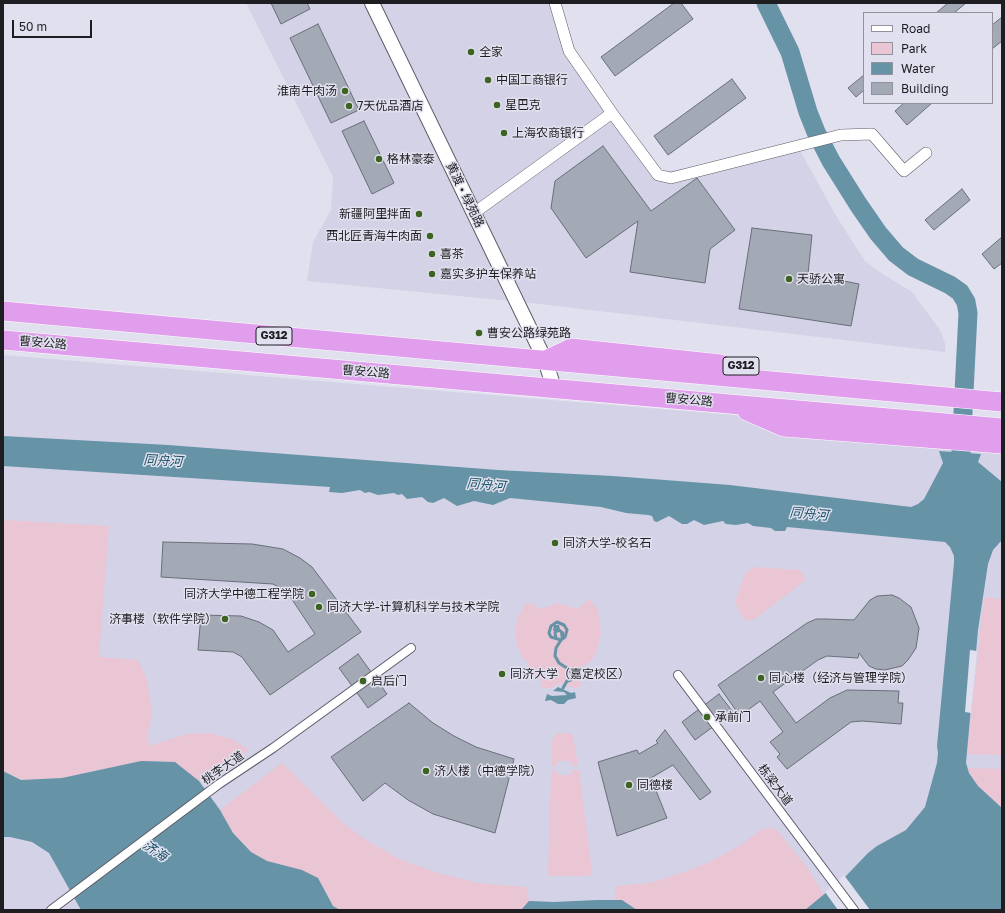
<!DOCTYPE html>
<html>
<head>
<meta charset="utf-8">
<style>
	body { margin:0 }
	#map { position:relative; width:1005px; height:913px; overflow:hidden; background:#e1e0ee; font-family:"Golos Text",sans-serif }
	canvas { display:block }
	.frame { position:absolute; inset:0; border:4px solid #1e1d22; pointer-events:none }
	.legend { position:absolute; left:863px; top:12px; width:130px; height:92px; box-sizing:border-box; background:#e1e0ee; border:1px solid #93929c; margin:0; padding:5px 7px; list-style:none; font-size:12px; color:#1e1d22 }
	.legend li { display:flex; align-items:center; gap:8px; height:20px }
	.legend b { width:20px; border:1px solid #93929c }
	.scale { position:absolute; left:12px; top:20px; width:80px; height:18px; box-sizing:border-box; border:2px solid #1e1d22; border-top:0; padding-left:5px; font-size:12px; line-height:14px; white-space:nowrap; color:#1e1d22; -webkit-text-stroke:3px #e1e0ee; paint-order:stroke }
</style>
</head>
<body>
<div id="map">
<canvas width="1005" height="913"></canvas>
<div class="frame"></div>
<ul class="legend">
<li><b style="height:5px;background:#fff"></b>Road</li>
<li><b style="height:11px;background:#eac5d3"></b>Park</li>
<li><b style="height:11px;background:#6793a7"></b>Water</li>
<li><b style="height:11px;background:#a3aab6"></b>Building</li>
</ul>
<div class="scale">50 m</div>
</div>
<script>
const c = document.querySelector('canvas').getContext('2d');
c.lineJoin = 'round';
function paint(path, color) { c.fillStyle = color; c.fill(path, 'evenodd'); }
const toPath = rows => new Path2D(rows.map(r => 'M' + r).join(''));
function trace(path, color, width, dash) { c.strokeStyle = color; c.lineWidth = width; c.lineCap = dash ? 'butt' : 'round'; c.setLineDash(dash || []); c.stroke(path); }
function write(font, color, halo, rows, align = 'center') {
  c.font = font + ' "Golos Text","Noto Sans SC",sans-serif'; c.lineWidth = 3; c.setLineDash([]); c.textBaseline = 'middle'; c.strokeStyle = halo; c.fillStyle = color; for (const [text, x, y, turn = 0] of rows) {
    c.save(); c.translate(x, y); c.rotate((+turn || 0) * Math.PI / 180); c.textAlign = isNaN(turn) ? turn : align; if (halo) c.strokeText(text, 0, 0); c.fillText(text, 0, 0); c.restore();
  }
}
paint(toPath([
	[246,3,555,3,561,29,657,171,665,172,797,145,835,214,865,261,881,273,912,292,940,330,945,343,945,352,540,304,307,281,313,242,331,210,333,177],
	[3,355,1002,437,1002,910,3,910]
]), '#d4d2e7');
paint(toPath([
	[3,520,109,526,99,657,138,660,147,680,152,714,147,737,150,746,186,734,210,733,232,739,249,750,199,781,174,762,141,761,62,778,21,780,3,771],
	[753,567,800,570,806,580,756,618,748,621,743,619,735,602,744,575],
	[984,597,1002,599,1002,755,967,754],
	[590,599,598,610,601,634,596,653,592,660,581,668,579,673,579,681,581,683,580,687,574,688,560,683,550,688,543,688,540,683,542,679,533,676,527,668,529,664,523,658,517,645,515,629,518,617,527,602,541,609,558,603,577,609],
	[557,733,569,733,573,735,578,765,572,766,571,761,557,761,557,766,552,766,552,741],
	[282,763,344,824,366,840,399,859,435,872,478,883,526,887,529,901,521,910,340,910,333,906,318,878,284,865,267,861,251,852,233,833,220,810],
	[967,768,1002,769,1002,808,978,786],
	[572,770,579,770,592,873,588,876,551,876,548,875,551,771,557,771,558,775,572,775],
	[767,828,776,829,780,834,809,870,824,895,805,910,637,910,622,900,615,900,615,886,650,883,684,872,710,862,741,845,759,831]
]), '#eac5d3');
paint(toPath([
	[3,436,168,445,498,470,613,476,730,485,911,507,918,504,924,499,943,463,939,451,981,454,978,462,1002,482,1002,540,993,550,988,564,978,630,966,763,969,773,978,786,1002,808,1002,910,805,910,845,877,868,853,877,846,906,830,925,807,937,763,938,753,937,746,954,563,954,556,950,547,945,542,787,527,785,531,775,531,771,528,753,526,748,523,736,525,726,524,723,521,704,525,694,520,687,524,682,524,669,516,657,522,654,521,652,516,648,515,626,513,601,507,510,498,493,505,474,501,457,506,444,498,433,503,428,502,422,497,407,499,402,494,398,495,394,493,378,495,369,492,365,493,360,490,342,493,329,492,330,487,3,466],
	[554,625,559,625,560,629,564,632,564,638,561,640,560,632,555,633,553,630],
	[558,687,571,693,575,692,576,698,568,700,564,704,558,704,551,700,545,701,547,694,552,696,567,695,564,692,553,691],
	[141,761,175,762,199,781,220,810,233,833,251,852,267,861,302,870,318,878,333,906,340,910,81,910,49,853,32,842,10,837,3,837,3,771,21,780,62,778],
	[597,900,622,900,637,910,521,910,529,901,554,902]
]), '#6793a7');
paint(toPath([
	[970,650,977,651,971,713,965,712],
	[844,875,870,910,838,910,825,892]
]), '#e1e0ee');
trace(toPath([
	[557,622,564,625,567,630,565,637,561,640,551,637,549,633,551,626,557,622],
	[555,633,556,638],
	[561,640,556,648,555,656,559,663,570,670,572,675,571,680,567,681,563,688]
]), '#6793a7', 3);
trace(toPath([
	[766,3,790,52,808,112,816,132,831,161,858,204,878,233,896,254,913,267,950,285,960,292,966,302,968,313,961,452,964,479]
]), '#6793a7', 19);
const building = toPath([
	[271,3,307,3,310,9,281,24,271,3],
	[674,3,681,3,693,19,615,76,601,57,674,3],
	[948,3,966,3,954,13,936,13,948,3],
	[1002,17,1002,41,992,49,992,25,1002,17],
	[318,24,359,110,331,123,290,38,318,24],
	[864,75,864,90,856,97,848,88,864,75],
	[732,79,746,98,668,155,654,136,732,79],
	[904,103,932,103,907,125,895,111,904,103],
	[364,121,394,183,372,194,342,131,364,121],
	[603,146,651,211,697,178,735,230,710,249,705,283,630,272,638,221,586,258,551,208,555,181,603,146],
	[962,189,970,200,934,230,925,220,962,189],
	[752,228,812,235,808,274,859,284,851,326,739,309,752,228],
	[1002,237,1002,263,994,269,982,254,1002,237],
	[163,542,252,544,283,549,300,558,312,567,361,632,270,695,242,657,233,652,198,650,201,615,241,616,259,622,273,630,288,652,315,634,287,592,273,584,161,577,163,542],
	[892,595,899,598,911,607,919,628,916,648,908,660,902,666,885,670,876,669,869,666,859,653,858,658,827,656,818,660,773,692,796,723,830,698,847,690,899,691,898,703,903,703,901,724,862,721,851,722,787,769,777,757,780,754,770,742,783,732,760,701,740,716,718,685,807,623,816,619,826,619,854,620,870,600,877,596,892,595],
	[358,654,387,694,368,708,339,668,358,654],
	[719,694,733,712,695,740,682,722,719,694],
	[409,703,433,723,454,736,476,747,514,759,495,833,433,814,408,800,385,783,363,801,331,757,409,703],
	[665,730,711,792,700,800,673,765,651,778,667,818,617,836,598,762,637,750,639,754,658,743,656,741,665,730]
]);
paint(building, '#a3aab6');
trace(building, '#686f7a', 1);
const pedestrian = toPath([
	[678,675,854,910],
	[51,910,219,784,273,748,411,648]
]);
const minor = toPath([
	[555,3,569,51,612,113],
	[474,213,612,113,658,175,671,178,841,135,872,134,904,171,926,153]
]);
const tertiary = toPath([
	[372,3,545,360,554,388]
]);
const trunk = toPath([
	[3,311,1002,402],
	[3,340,1002,428],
	[546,360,571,348,720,364],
	[747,411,784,427,1002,444]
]);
trace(pedestrian, '#5d5c68', 10);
trace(minor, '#5d5c68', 12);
trace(tertiary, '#5d5c68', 16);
trace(trunk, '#fff', 20);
trace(pedestrian, '#fff', 8);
trace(minor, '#fff', 11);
trace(tertiary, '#fff', 14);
trace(trunk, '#e09eec', 19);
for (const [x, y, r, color] of [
	[471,52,4,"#3c6420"],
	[488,80,4,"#3c6420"],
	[345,91,4,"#3c6420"],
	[497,105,4,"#3c6420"],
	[349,106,4,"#3c6420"],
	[504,133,4,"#3c6420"],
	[379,159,4,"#3c6420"],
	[419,214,4,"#3c6420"],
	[430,236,4,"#3c6420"],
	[432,254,4,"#3c6420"],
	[432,274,4,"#3c6420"],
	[789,279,4,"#3c6420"],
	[479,333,4,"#3c6420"],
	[555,543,4,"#3c6420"],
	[312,594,4,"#3c6420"],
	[319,607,4,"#3c6420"],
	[225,619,4,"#3c6420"],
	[502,674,4,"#3c6420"],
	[761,678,4,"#3c6420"],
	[363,681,4,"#3c6420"],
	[707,717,4,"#3c6420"],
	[426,771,4,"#3c6420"],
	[629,785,4,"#3c6420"]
]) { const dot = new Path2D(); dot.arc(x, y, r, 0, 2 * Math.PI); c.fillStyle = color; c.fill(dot); trace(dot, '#e1e0ee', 1.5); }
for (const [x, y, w] of [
	[274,336,36],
	[741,366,36]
]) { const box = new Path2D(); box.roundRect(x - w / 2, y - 9, w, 18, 3); c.fillStyle = '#e1e0ee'; c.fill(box); trace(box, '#1e1d22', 1); }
write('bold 11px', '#1e1d22', null, [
	["G312",274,336],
	["G312",741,366]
]);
write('12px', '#1e1d22', '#e1e0ee', [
	["全家",479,52],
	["中国工商银行",496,80],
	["淮南牛肉汤",337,91,"right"],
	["星巴克",505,105],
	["7天优品酒店",357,106],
	["上海农商银行",512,133],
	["格林豪泰",387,159],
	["新疆阿里拌面",411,214,"right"],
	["西北匠青海牛肉面",422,236,"right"],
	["喜茶",440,254],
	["嘉实多护车保养站",440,274],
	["天骄公寓",797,279],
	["曹安公路绿苑路",487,333],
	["同济大学-校名石",563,543],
	["同济大学中德工程学院",304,594,"right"],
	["同济大学-计算机科学与技术学院",327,607],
	["济事楼（软件学院）",217,619,"right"],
	["同济大学（嘉定校区）",510,674],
	["同心楼（经济与管理学院）",769,678],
	["启后门",371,681],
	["承前门",715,717],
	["济人楼（中德学院）",434,771],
	["同德楼",637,785]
], 'left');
write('12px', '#1e1d22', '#e1e0ee', [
	["黄渡 • 绿苑路",465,195,64],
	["曹安公路",43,343,5],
	["曹安公路",366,372,5],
	["曹安公路",689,400,5],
	["桃李大道",223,768,-35],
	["栋梁大道",775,785,53]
]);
write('italic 13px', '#165066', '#e1e0ee', [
	["同舟河",163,461,3],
	["同舟河",486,485,5],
	["同舟河",809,514,5],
	["济海",155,851,33]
]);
</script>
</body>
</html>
